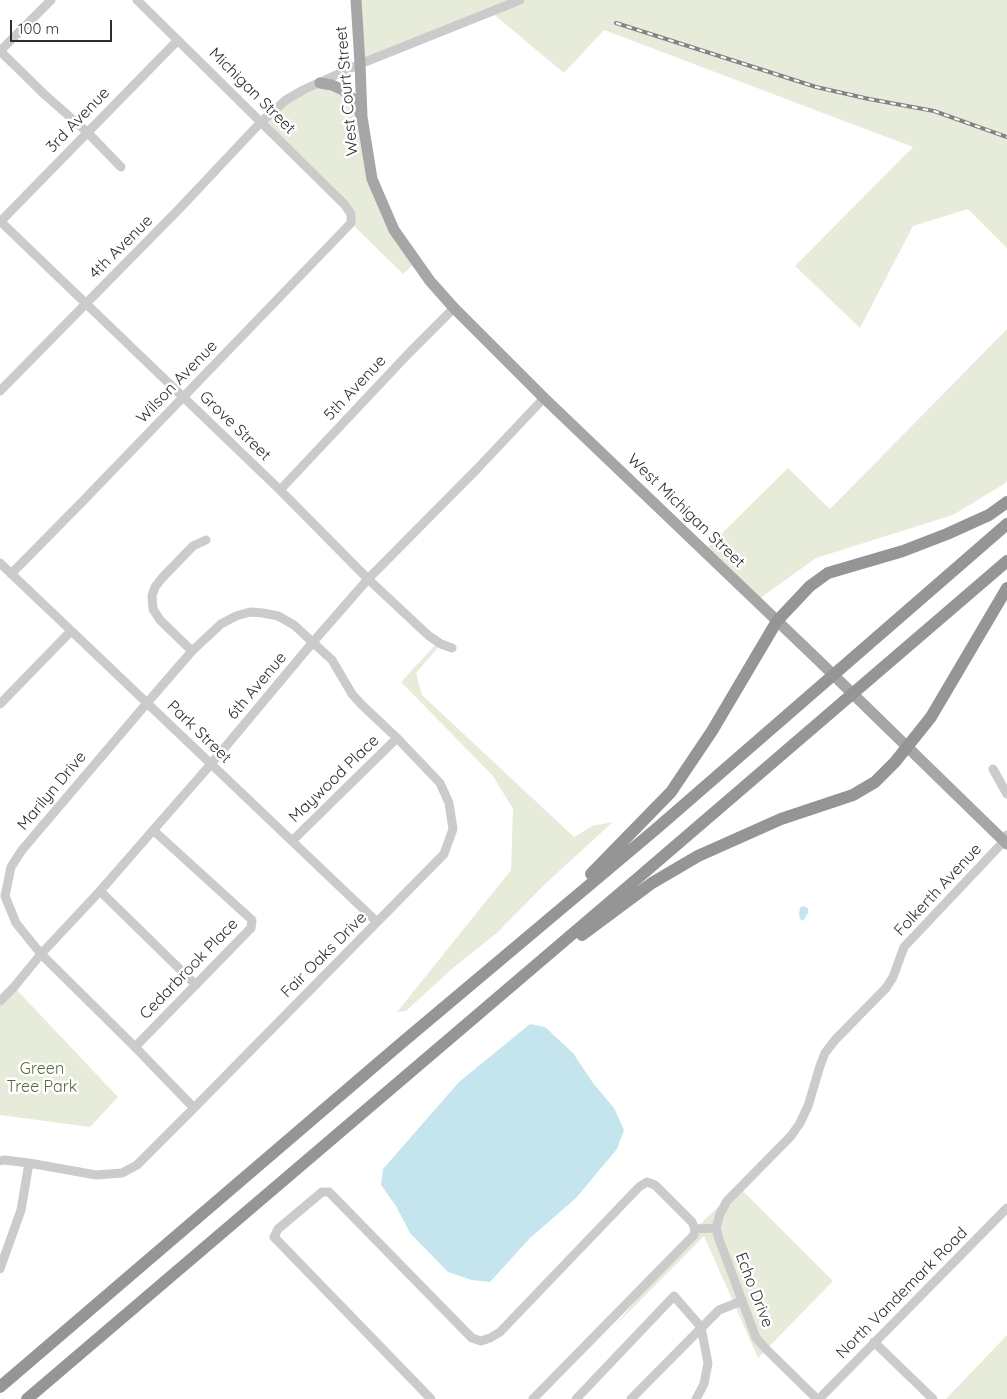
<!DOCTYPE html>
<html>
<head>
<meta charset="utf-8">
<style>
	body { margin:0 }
	#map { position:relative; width:1007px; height:1399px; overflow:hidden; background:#fff; font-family:Quicksand,sans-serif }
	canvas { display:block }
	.scale { position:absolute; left:10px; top:20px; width:102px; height:22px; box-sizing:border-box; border:2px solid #2e2e2e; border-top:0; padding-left:6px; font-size:15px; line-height:18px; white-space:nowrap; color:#2e2e2e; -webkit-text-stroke:4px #fff; paint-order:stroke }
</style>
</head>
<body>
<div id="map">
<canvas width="1007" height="1399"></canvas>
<div class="scale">100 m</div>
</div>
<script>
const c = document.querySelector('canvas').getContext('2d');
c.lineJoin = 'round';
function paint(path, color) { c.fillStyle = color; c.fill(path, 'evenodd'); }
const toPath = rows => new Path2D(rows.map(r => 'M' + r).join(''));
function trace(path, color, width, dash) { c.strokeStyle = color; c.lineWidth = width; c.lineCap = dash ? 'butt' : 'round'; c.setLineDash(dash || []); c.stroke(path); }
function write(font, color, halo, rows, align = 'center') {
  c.font = font + ' Quicksand,sans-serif'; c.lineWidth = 5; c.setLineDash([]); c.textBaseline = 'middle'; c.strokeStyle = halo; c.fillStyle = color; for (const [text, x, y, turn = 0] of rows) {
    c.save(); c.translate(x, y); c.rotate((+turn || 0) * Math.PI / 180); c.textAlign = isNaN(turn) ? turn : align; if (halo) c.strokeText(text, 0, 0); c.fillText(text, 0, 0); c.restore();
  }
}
paint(toPath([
	[356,0,1007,0,1007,248,968,209,913,226,860,328,795,266,913,147,604,30,564,73,491,12,360,64],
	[320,83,353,99,372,179,416,262,403,274,351,223,351,214,261,122],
	[1007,329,1007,481,1004,484,953,515,816,558,756,601,704,551,788,468,830,509],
	[438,642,441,644,416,673,422,695,574,837,592,826,613,822,545,884,498,932,453,968,406,1011,397,1012,511,870,513,809,493,776,401,682],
	[14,987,118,1097,90,1127,0,1115,0,1001],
	[739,1187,833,1281,758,1358,704,1236,614,1327,695,1229],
	[1007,1335,1007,1399,946,1399]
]), '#e7ecda');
paint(toPath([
	[802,906,806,907,808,909,808,913,803,921,800,919,799,914,800,908],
	[530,1024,545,1027,573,1053,593,1083,614,1108,624,1130,617,1149,576,1198,530,1238,490,1282,472,1280,448,1272,410,1233,396,1206,381,1185,383,1169,459,1082]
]), '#c4e5ee');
trace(toPath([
	[0,51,44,94,87,132,121,167],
	[0,51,51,0],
	[0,221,280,490,368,579,429,636,441,644,452,648],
	[0,222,178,40],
	[0,391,181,207,261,122,286,100,303,90,360,64,520,0],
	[280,490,409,353,454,308],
	[0,563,377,922],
	[11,574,82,502,351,223,351,214,345,205,137,0],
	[192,651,160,620,153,609,152,596,155,587,162,578,193,546,206,540],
	[0,704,71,631],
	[993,769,1007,794],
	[292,841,397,738],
	[100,891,196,985],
	[0,1001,14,987,41,954,100,891,211,764,313,642,368,579,477,469,544,398],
	[135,1047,251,928,252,920,153,830],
	[0,1161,4,1160,29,1163,96,1175,122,1173,137,1165,194,1108,444,854,453,829,449,803,440,783,397,738,362,705,352,694,332,660,294,625,278,616,263,613,250,612,236,616,221,624,192,651,147,703,22,850,11,867,5,896,16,923,41,954,135,1047,194,1108],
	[695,1229,716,1228],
	[0,1269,21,1210,29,1163],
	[874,1342,933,1399],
	[431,1399,274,1237,278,1229,322,1192,329,1192,466,1332,472,1338,481,1341,490,1338,500,1332,639,1187,647,1182,655,1185,692,1222,695,1229,694,1235,533,1399],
	[576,1399,674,1296,701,1327,708,1363,704,1384,696,1399],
	[631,1399,719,1310,742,1301],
	[817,1399,766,1349,756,1338,719,1239,716,1228,720,1214,727,1201,791,1136,800,1123,808,1106,820,1066,825,1053,835,1040,886,988,893,977,904,947,1004,841,1007,835],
	[819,1399,1007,1208]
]), '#cbcbcb', 9);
trace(toPath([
	[356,0,360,64,362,117,372,179,394,230,430,281,454,308,544,398,816,658,1007,844],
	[320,83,332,85,343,90,353,99,361,115]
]), '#a6a6a6', 11);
trace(toPath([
	[591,874,671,792,712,731,777,621,810,586,828,573,903,551,947,534,989,515,1007,502],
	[582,935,652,883,698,856,781,819,853,795,875,782,895,762,931,717,1007,588],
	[0,1387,398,1046,656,829,1007,524],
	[27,1399,638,878,1007,561]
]), '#959595', 12);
const rail = toPath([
	[616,23,816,87,869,99,934,111,1007,137]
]);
trace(rail, '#838383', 4);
trace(rail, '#fff', 2, [5.5]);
write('16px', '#2e2e2e', '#fff', [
	["Michigan Street",252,91,45],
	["West Court Street",347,91,-95],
	["3rd Avenue",78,120,-46],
	["4th Avenue",121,247,-45],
	["Wilson Avenue",177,382,-46],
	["5th Avenue",355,388,-47],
	["Grove Street",235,426,44],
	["West Michigan Street",686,511,44],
	["6th Avenue",257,686,-50],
	["Park Street",199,732,44],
	["Maywood Place",334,779,-44],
	["Marilyn Drive",52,791,-50],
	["Folkerth Avenue",938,890,-47],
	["Fair Oaks Drive",324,955,-45],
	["Cedarbrook Place",189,969,-46],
	["Echo Drive",754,1290,69],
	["North Vandemark Road",902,1293,-45]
]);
write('16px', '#596c38', '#fff', [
	["Green",42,1069],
	["Tree Park",42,1087]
]);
</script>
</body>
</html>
